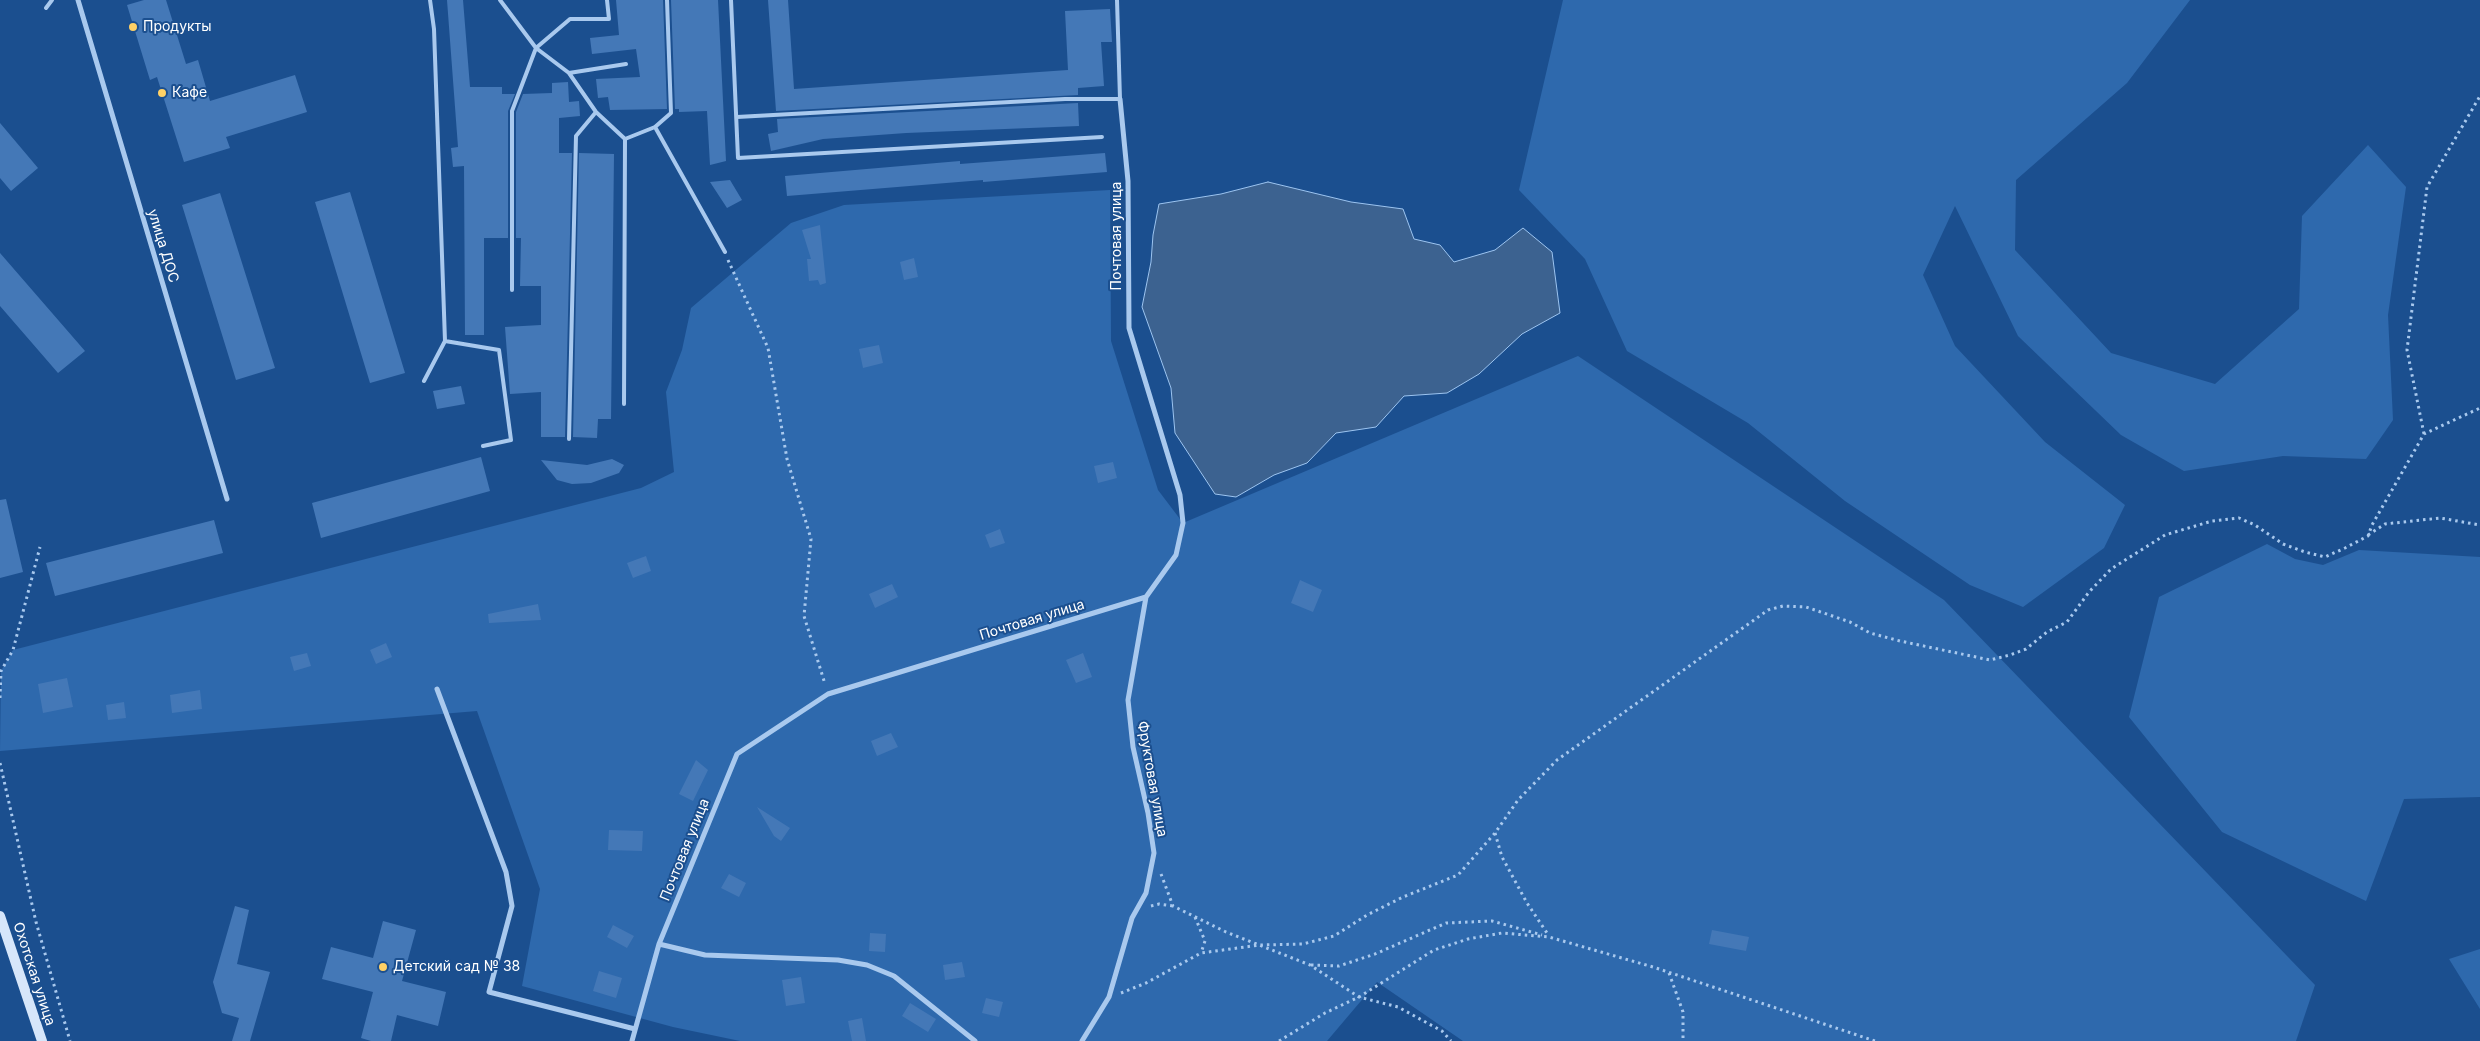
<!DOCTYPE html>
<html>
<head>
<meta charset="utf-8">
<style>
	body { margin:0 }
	canvas { display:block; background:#1b4f8f }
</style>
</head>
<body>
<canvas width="2480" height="1041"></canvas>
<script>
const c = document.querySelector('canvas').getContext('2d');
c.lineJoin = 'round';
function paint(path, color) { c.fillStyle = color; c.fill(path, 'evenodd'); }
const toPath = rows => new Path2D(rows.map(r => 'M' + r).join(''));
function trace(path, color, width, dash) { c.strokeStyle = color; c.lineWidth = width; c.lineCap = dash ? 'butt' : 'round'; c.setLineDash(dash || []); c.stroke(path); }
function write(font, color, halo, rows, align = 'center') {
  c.font = font + ' Inter,sans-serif'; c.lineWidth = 4; c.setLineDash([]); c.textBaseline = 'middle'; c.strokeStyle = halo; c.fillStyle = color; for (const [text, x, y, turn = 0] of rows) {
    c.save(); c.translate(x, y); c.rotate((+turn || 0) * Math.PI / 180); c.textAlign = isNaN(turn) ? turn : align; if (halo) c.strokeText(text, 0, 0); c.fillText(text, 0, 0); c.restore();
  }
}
paint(toPath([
	[1563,0,2190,0,2127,83,2016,180,2015,250,2111,353,2215,384,2299,309,2302,216,2368,145,2406,187,2388,315,2393,420,2366,459,2283,456,2184,471,2121,435,2018,336,1955,206,1923,275,1955,346,2045,442,2125,505,2104,548,2023,607,1970,585,1845,501,1748,423,1627,351,1585,259,1519,190],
	[1110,190,1111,341,1158,490,1183,523,1578,356,1944,600,2315,985,2296,1041,1463,1041,1377,982,1327,1041,740,1041,673,1027,522,986,540,889,477,711,0,751,1,671,13,650,641,488,674,472,666,392,682,350,691,308,791,223,844,205],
	[2267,544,2295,559,2323,565,2359,550,2480,557,2480,797,2404,799,2366,901,2222,832,2129,717,2159,597],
	[2480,949,2480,1009,2449,959]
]), '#2e69ad');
const water = toPath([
	[1268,182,1351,202,1403,209,1414,239,1440,245,1454,262,1495,250,1523,228,1552,252,1560,313,1522,334,1479,374,1447,393,1404,396,1376,427,1336,433,1307,463,1274,475,1236,497,1215,494,1175,433,1171,388,1142,307,1151,262,1153,235,1159,204,1221,194,1268,182]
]);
paint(water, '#3c6290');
trace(water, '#9cc4f0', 1);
paint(toPath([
	[144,0,166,0,186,64,198,60,210,101,295,75,307,112,226,137,230,148,184,162,157,77,150,80,127,5],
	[447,0,463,0,470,87,502,87,502,94,515,94,508,111,508,238,484,238,484,335,465,335,464,166,453,167,451,148,458,147],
	[616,0,663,0,667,109,610,110,608,97,598,98,596,79,640,77,636,49,592,54,590,38,619,35],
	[671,0,718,0,726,161,710,165,707,111,679,112,679,109,675,109],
	[768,0,788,0,794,89,1068,70,1065,11,1110,9,1112,42,1101,42,1104,86,1078,88,1078,95,776,111],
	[568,82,569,102,579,101,580,116,559,118,559,153,572,153,565,437,541,437,541,392,510,394,505,327,541,325,541,286,520,286,521,238,516,238,516,112,523,94,552,93,552,83],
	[1078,103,1079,126,906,133,823,139,771,151,768,134,778,132,777,119],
	[0,123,38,168,11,191,0,178],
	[579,153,614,154,611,419,598,419,597,438,573,437],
	[1105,153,1107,172,983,182,983,180,787,196,785,176,960,161,960,164],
	[730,180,742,200,727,208,710,182],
	[350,192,405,373,370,383,315,202],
	[220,193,275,368,236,380,182,205],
	[820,225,826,283,820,285,818,280,809,281,807,259,811,259,802,230],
	[0,253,85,351,58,373,0,306],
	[914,258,918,277,904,280,900,262],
	[879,345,883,363,863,368,859,349],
	[461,386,465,404,437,409,433,391],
	[481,457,490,491,321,538,312,503],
	[612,459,624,465,619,473,591,483,572,484,557,480,541,460,587,465],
	[1113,462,1117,478,1098,483,1094,466],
	[6,499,23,572,0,578,0,500],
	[214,520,223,553,55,596,46,563],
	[1000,529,1005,543,990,548,985,535],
	[646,556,651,571,633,578,627,563],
	[1300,580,1322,590,1313,612,1291,603],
	[892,584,898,597,875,608,869,594],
	[538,604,541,620,489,623,488,614],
	[386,643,392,657,376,664,370,650],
	[307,653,311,666,294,671,290,657],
	[1083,653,1092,677,1076,683,1066,660],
	[67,678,73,707,43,713,38,684],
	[200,690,202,709,172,713,170,695],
	[124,702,126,718,108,720,106,705],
	[891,733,898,747,877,756,871,741],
	[696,760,708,770,693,801,679,794],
	[757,807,790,828,781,841,774,836],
	[609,830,643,831,642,851,608,850],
	[729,874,746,883,739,897,721,888],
	[235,906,249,910,237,964,270,972,250,1041,232,1041,239,1018,222,1013,213,982],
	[383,921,416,930,402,981,446,992,438,1026,397,1015,391,1041,371,1041,361,1038,373,992,322,979,331,947,373,958],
	[613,925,634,936,627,948,607,937],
	[1712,930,1749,937,1746,951,1709,944],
	[870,933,886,934,885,952,869,951],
	[962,962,965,977,945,980,943,965],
	[599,971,622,978,616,998,593,991],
	[801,977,805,1003,786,1006,782,980],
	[986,998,1003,1002,999,1017,982,1013],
	[910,1003,936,1019,928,1032,902,1016],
	[862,1018,866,1041,852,1041,848,1021]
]), '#4478b7');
trace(toPath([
	[728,260,768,348,787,459,811,539,804,616,825,684],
	[2424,434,2407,350,2427,187,2480,96],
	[2368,535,2385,524,2440,518,2480,525],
	[0,698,1,671,13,650,40,547],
	[0,763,36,922,70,1041],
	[1495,833,1502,857,1527,903,1549,936],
	[1161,874,1173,906,1226,932,1310,965,1359,997,1398,1007,1442,1031,1451,1041],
	[1151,906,1159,904,1173,906],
	[1195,917,1205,941,1201,953],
	[1311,965,1339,966,1375,954,1446,923,1492,921,1542,935],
	[1669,973,1683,1012,1683,1041],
	[1121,993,1146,983,1201,953,1260,945,1303,944,1334,936,1367,915,1403,897,1458,875,1495,833,1518,800,1557,760,1768,610,1783,606,1806,607,1850,622,1870,633,1900,641,1990,660,2010,655,2026,649,2047,632,2067,622,2089,592,2111,569,2165,535,2212,521,2239,518,2255,525,2283,544,2305,552,2325,557,2345,548,2368,536,2372,525,2424,434,2480,408],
	[1279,1041,1325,1013,1359,997,1434,950,1468,939,1502,933,1549,937,1653,967,1875,1041]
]), '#a9c9ee', 3, [2.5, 4]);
trace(toPath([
	[430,0,434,29,445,341,499,350,511,440,483,446],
	[500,0,536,48,569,73,596,112,625,139,655,127,725,252],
	[731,0,738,158,1102,137],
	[46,8,52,0],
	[569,73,626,64],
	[737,117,1065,99,1120,99,1117,0],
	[655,127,671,113,667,0],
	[512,290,512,111,536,48,570,19,609,19,607,0],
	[424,381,445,341],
	[624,404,625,139],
	[569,439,576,136,596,112]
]), '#a9c9ee', 4);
trace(toPath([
	[78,0,227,499],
	[437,689,506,872,512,906,489,992,635,1029],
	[659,944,705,955,838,960,867,965,894,976,975,1041],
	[632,1041,659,944,737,754,828,694,1146,597,1176,555,1183,523,1180,495,1129,328,1128,181,1120,99],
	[1082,1041,1109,997,1132,918,1146,893,1154,853,1148,813,1133,747,1128,700,1146,597]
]), '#a9c9ee', 5);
trace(toPath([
	[0,916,42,1041]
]), '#d6e6fa', 10);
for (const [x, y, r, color] of [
	[133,27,5,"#ffd166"],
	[162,93,5,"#ffd166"],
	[383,967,5,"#ffd166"]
]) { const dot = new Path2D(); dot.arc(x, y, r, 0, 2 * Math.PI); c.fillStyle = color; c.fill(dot); trace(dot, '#1b4f8f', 2); }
write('14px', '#fff', '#1b4f8f', [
	["Продукты",143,27],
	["Кафе",172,93],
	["Детский сад № 38",393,967]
], 'left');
write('14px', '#fff', '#1b4f8f', [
	["Почтовая улица",1117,236,-90],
	["улица ДОС",163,246,73],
	["Почтовая улица",1032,620,-17],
	["Фруктовая улица",1152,779,80],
	["Почтовая улица",685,850,-68],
	["Охотская улица",34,974,72]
]);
</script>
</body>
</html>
